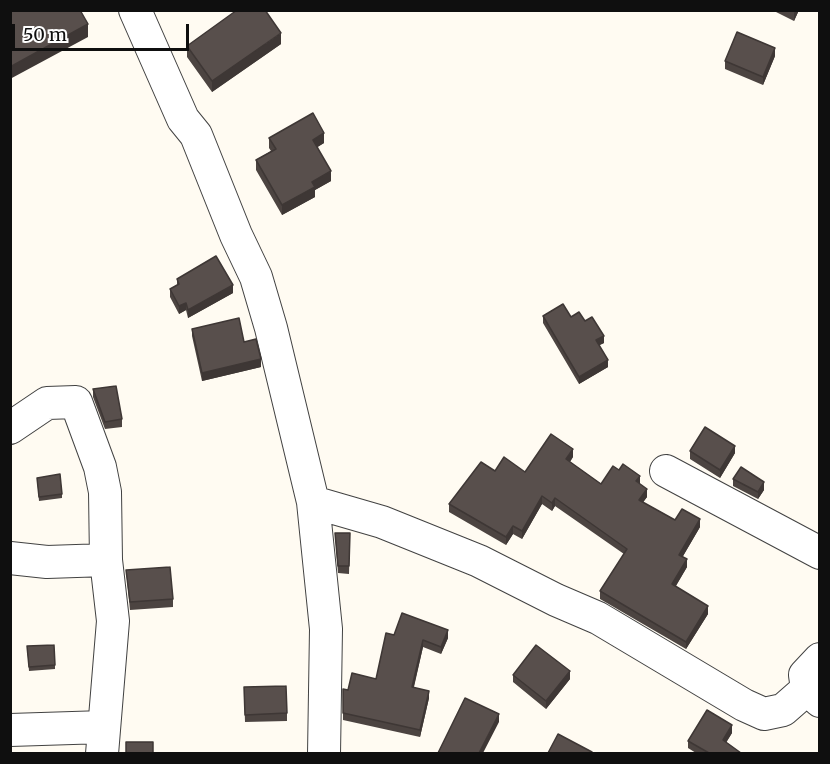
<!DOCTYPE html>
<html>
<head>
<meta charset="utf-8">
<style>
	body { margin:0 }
	#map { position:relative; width:830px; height:764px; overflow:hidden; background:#fffbf2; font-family:Merriweather,serif }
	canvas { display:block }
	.frame { position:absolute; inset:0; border:12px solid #0f0f0f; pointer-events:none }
	.scale { position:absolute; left:12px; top:24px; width:177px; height:27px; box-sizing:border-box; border:3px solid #0f0f0f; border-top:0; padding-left:8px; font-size:18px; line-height:21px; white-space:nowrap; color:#0f0f0f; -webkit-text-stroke:4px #fff; paint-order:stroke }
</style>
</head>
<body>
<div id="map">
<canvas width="830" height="764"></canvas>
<div class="frame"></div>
<div class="scale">50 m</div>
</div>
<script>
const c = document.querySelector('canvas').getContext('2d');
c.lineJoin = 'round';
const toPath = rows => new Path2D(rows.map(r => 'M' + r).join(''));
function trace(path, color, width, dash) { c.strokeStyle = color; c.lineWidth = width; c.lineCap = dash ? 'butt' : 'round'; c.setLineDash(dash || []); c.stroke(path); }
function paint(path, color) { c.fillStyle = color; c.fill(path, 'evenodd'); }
const minor = toPath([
	[135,10,183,119,196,135,236,235,256,277,271,328,313,502,326,629,324,754],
	[10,428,47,403,76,402,100,467,105,492,106,560,113,621,102,754],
	[666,471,820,553],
	[313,502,382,522,479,561,556,600,598,618,744,705,764,714,783,710,807,689],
	[10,558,47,562,106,560],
	[820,659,805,675,807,689,820,701],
	[10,730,104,727]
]);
trace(minor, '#424242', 34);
trace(minor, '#fff', 32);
paint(toPath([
	[772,10,799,10,794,21],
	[281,44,212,92,187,57,187,46],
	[775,56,763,85,725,69,725,61],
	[269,138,324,143,317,147,331,181,315,190,315,197,282,215,256,170,256,160,271,151,269,148],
	[177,279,233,293,188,318,186,310,179,314,170,297,170,289,177,285],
	[543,316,571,317,585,321,604,343,599,345,608,367,579,384,543,323],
	[192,329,244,342,261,367,202,381,192,336],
	[93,389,122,419,122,427,105,429,93,397],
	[690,451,735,453,720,478,690,459],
	[573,457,570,462,601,484,640,484,647,497,643,502,675,520,700,527,683,556,687,567,676,586,708,614,686,649,600,599,600,591,624,554,555,506,552,511,542,504,522,539,513,534,506,545,449,512,449,504,495,471,525,472],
	[37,478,62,494,62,498,39,501],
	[733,479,764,490,758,499,733,486],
	[335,533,350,533,349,574,338,573],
	[126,570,173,599,173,607,130,610],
	[394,635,448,638,441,654,423,647,414,687,429,698,420,737,343,720,343,689,348,690,376,679],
	[27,646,55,665,55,669,29,671],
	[513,675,570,679,546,709,513,682],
	[244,687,287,713,287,721,245,722],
	[732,733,726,742,741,753,696,753,688,748,688,741]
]), '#4c4441');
paint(toPath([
	[796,10,799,10,794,21,794,13],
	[88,24,88,37,10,79,10,67],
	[281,33,281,44,212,92,212,81],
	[775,48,775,56,763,85,763,77],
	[324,133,324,143,313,150,313,140],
	[331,171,331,181,315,190,315,197,282,215,282,205,312,182],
	[233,285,233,293,188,318,188,310],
	[186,303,186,310,179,314,179,306],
	[604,336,604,343,596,347,596,340],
	[261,359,261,367,202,381,202,373],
	[608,360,608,367,579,384,579,377],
	[735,446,735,453,720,478,720,470],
	[573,449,573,457,566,467,566,459],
	[640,476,640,484,636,481],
	[764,482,764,490,758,499,758,492],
	[647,489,647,497,639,508,639,500],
	[542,496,542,504,522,539,522,531],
	[555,498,555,506,552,511,552,503],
	[700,519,700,527,679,563,679,555],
	[513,526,513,534,506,545,506,537],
	[687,559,687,567,672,592,672,584],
	[708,606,708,614,686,649,686,642],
	[448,630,448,638,441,654,441,647],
	[423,640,423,647,412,694,412,687],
	[570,671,570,679,546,709,546,701],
	[429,691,429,698,420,737,420,730],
	[499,714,499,722,483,753,479,753],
	[732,725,732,733,723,748,723,740]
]), '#3e3735');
const building = toPath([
	[10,10,80,10,88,24,10,67,10,10],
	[237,10,265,10,281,33,212,81,187,46,237,10],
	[737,32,775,48,763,77,725,61,737,32],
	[313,113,324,133,313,140,331,171,312,182,315,187,282,205,256,160,276,149,269,138,313,113],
	[216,256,233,285,188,310,186,303,179,306,170,289,179,284,177,279,216,256],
	[563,304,571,317,579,312,585,321,592,317,604,336,596,340,608,360,579,377,543,316,563,304],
	[239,318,244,342,256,339,261,359,202,373,192,329,239,318],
	[116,386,122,419,105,422,93,389,116,386],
	[705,427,735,446,720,470,690,451,705,427],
	[551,434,573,449,566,459,601,484,613,466,619,470,623,464,640,476,636,481,647,489,639,500,675,520,682,509,700,519,679,555,687,559,672,584,708,606,686,642,600,591,627,549,555,498,552,503,542,496,522,531,513,526,506,537,449,504,481,462,495,471,504,457,525,472,551,434],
	[741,467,764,482,758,492,733,479,741,467],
	[60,474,62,494,39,497,37,478,60,474],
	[335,533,350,533,349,566,338,566,335,533],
	[170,567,173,599,130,602,126,570,170,567],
	[402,613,448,630,441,647,423,640,412,687,429,691,420,730,343,713,343,689,348,690,352,673,376,679,386,633,394,635,402,613],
	[54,645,55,665,29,667,27,646,54,645],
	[536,645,570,671,546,701,513,675,536,645],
	[286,686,287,713,245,715,244,687,286,686],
	[465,698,499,714,479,753,438,753,465,698],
	[707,710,732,725,723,740,741,753,709,753,688,741,707,710],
	[558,734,592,752,592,753,548,753,558,734],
	[126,742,153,742,153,753,126,753,126,742]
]);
paint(building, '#584f4c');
trace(building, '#3e3735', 1.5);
</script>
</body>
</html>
